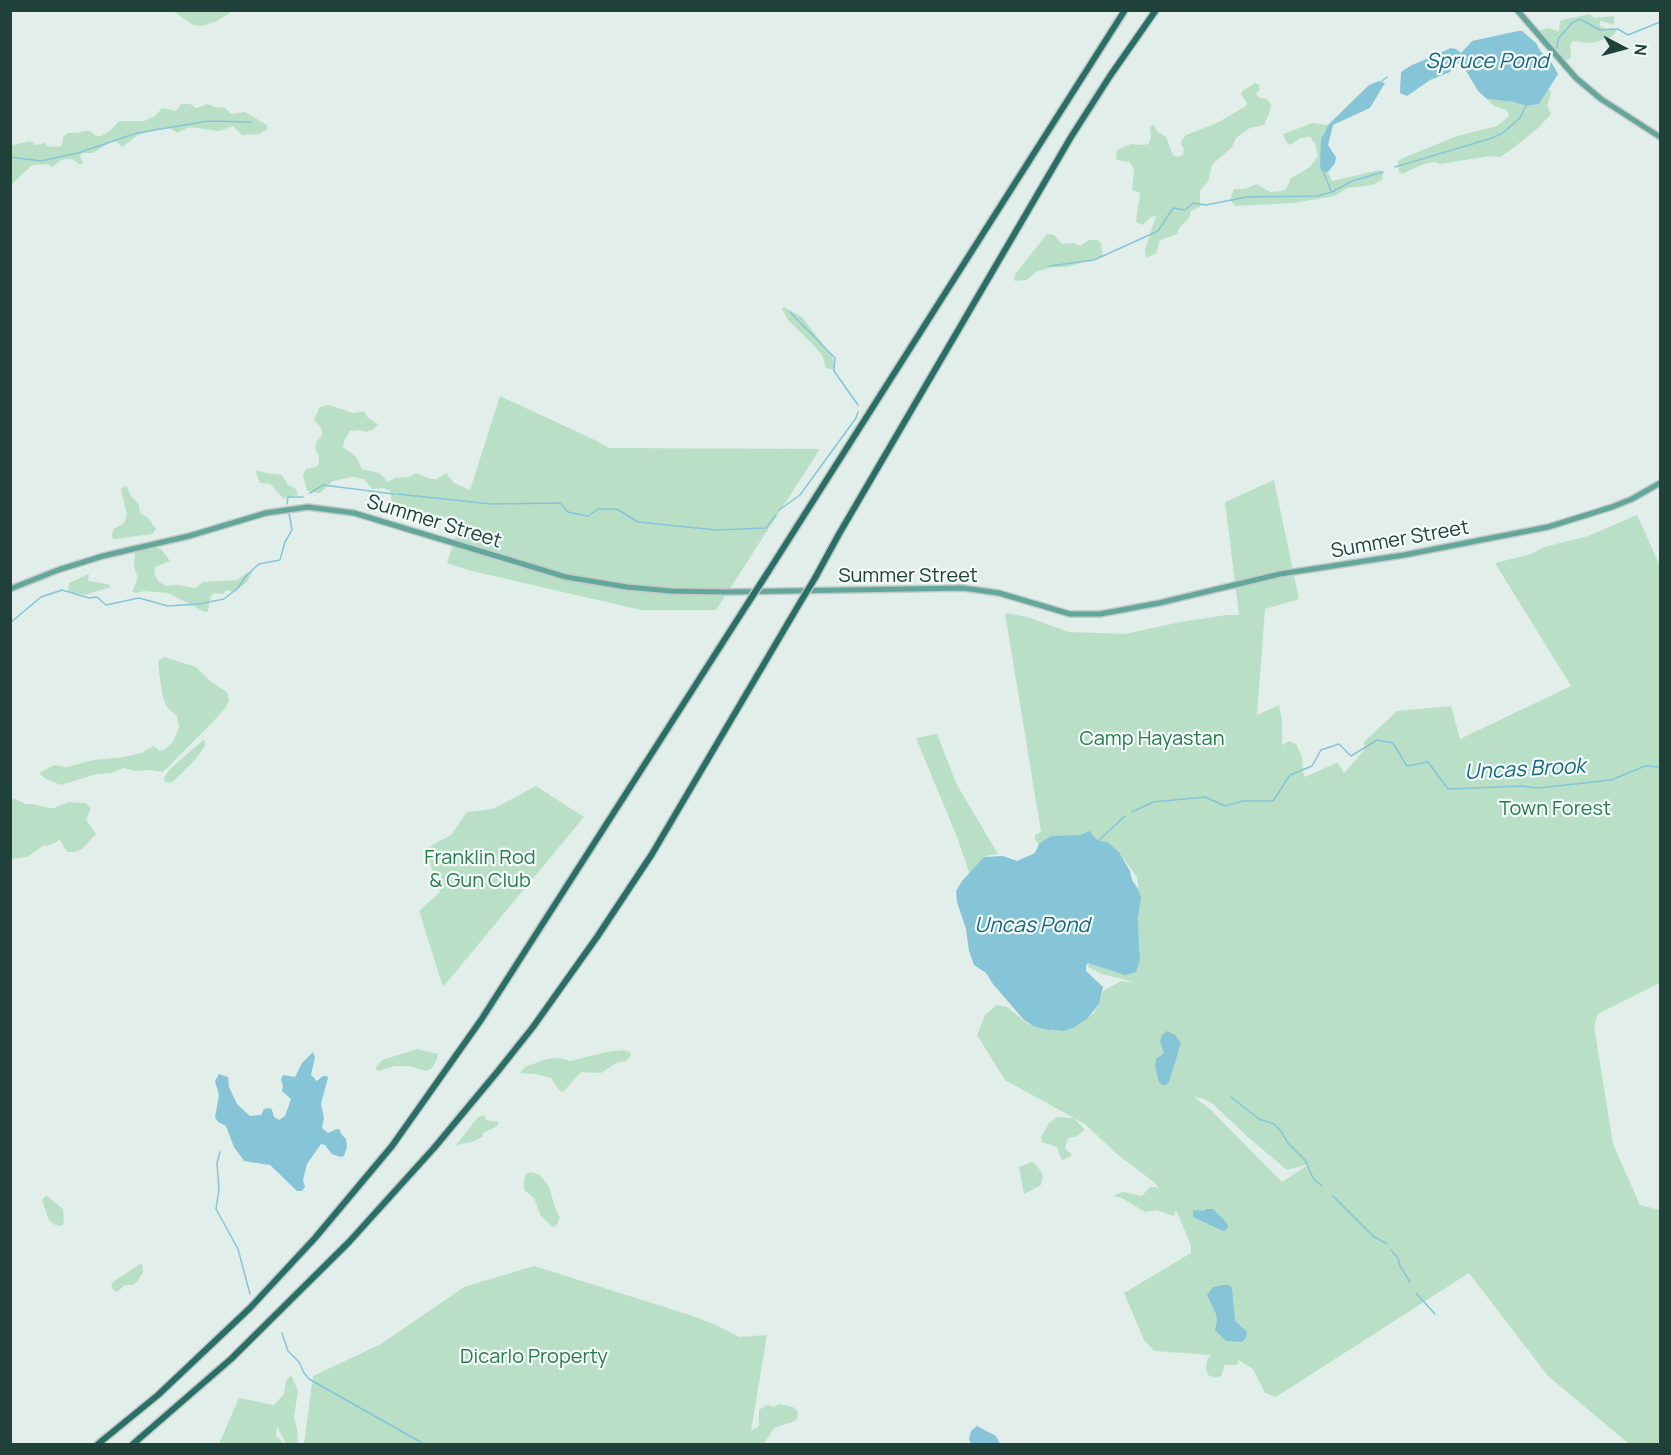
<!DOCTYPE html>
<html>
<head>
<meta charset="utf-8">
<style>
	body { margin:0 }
	#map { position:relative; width:1671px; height:1455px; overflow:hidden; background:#e2eee9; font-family:Manrope,sans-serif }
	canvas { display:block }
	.frame { position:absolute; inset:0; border:12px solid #20403a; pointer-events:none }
	.north { position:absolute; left:1593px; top:18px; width:60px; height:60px; -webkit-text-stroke:4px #f3faf7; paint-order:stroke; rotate:96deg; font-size:16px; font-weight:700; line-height:24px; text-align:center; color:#20403a }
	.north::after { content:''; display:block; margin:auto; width:21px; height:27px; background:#20403a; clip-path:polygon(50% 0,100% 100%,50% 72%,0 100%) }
</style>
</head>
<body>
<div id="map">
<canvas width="1671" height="1455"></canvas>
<div class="frame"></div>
<div class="north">N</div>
</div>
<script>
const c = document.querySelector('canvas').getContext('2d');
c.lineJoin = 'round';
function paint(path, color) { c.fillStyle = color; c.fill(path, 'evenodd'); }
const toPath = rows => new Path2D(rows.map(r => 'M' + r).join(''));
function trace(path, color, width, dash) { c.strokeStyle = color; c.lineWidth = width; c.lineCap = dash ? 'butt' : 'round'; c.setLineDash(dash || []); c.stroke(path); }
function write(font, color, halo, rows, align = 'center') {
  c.font = font + ' Manrope,sans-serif'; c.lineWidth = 4.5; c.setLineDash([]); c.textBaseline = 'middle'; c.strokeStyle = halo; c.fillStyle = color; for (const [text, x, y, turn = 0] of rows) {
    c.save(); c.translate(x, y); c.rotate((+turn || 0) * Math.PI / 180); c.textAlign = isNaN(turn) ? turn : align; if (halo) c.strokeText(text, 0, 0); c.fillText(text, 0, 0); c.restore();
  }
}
paint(toPath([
	[173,11,233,11,217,21,201,26,193,25],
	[1590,14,1594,18,1614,16,1614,25,1601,21,1599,25,1606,29,1613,28,1617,31,1611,37,1592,43,1573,41,1570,45,1571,57,1568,60,1563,59,1556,52,1539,33,1541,30,1547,28,1559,31,1560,22,1562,20],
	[1255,83,1259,85,1260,89,1256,94,1260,98,1267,99,1271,104,1270,111,1264,125,1250,128,1236,138,1232,147,1212,165,1208,182,1200,190,1200,207,1191,211,1189,218,1180,227,1177,234,1160,240,1156,253,1146,258,1145,250,1156,216,1151,217,1143,225,1136,222,1140,193,1132,190,1134,170,1130,162,1116,160,1117,150,1131,144,1143,145,1148,144,1151,138,1150,128,1153,124,1158,132,1166,137,1173,155,1177,157,1183,155,1184,149,1181,144,1182,140,1186,135,1217,123,1246,106,1247,103,1242,96,1241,92],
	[1550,89,1551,94,1547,105,1551,114,1538,128,1511,150,1500,157,1490,156,1441,164,1435,162,1424,164,1402,174,1399,172,1398,161,1403,158,1457,136,1497,126,1508,117,1509,114,1506,110,1494,106,1487,99,1514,102,1526,106,1539,104,1547,91],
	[181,104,190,104,196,108,208,104,215,107,225,108,231,114,245,112,267,125,268,129,259,134,242,135,233,126,219,131,189,127,177,133,168,127,138,135,122,147,116,141,112,141,93,153,82,153,80,157,83,162,81,165,72,159,67,159,61,160,52,167,47,164,32,165,11,185,11,147,13,145,30,141,36,145,45,143,47,146,58,147,62,145,63,137,68,133,76,133,86,131,90,131,96,136,101,136,111,130,119,121,144,121,155,116,162,108,176,111],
	[1312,123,1328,125,1323,134,1320,168,1324,172,1328,172,1332,181,1379,170,1383,172,1382,180,1373,185,1347,188,1335,196,1294,203,1235,206,1230,200,1234,189,1245,189,1256,184,1271,192,1282,191,1286,189,1291,178,1310,167,1318,156,1315,143,1310,137,1301,138,1290,145,1286,142,1283,134],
	[1047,234,1054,235,1062,244,1074,243,1080,246,1089,240,1097,240,1101,243,1103,256,1067,267,1052,267,1036,272,1027,280,1015,281,1014,278,1016,273],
	[784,307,802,317,831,355,835,364,833,370,826,368,822,355,814,346,788,320,782,309],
	[500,396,597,441,609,448,820,449,716,610,641,610,472,571,447,563,461,520,452,517,442,518,422,511,404,509,392,501,390,491,384,488,372,489,364,479,353,477,333,481,320,493,307,491,303,475,306,469,316,467,319,464,319,456,315,449,316,443,322,435,322,430,314,419,320,407,329,405,353,413,364,411,368,418,378,424,374,429,366,432,360,430,350,431,344,441,343,447,357,458,362,469,379,473,388,482,395,478,409,477,416,473,431,479,436,479,446,473,454,483,470,490],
	[257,470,265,473,282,475,288,485,296,489,298,495,284,499,270,484,260,483,256,472],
	[1274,480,1299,599,1265,609,1257,715,1279,705,1282,720,1282,745,1289,741,1296,744,1302,757,1303,772,1305,777,1336,763,1338,763,1344,773,1365,749,1364,742,1397,711,1451,706,1460,739,1571,686,1495,563,1531,554,1544,547,1588,536,1637,515,1660,566,1660,983,1598,1014,1594,1026,1613,1144,1640,1205,1660,1210,1660,1444,1629,1444,1548,1376,1469,1273,1276,1397,1265,1393,1253,1369,1237,1359,1239,1363,1236,1365,1225,1365,1221,1376,1216,1378,1208,1375,1206,1369,1207,1360,1211,1355,1154,1351,1144,1340,1124,1293,1191,1253,1191,1245,1177,1212,1175,1211,1174,1216,1156,1210,1145,1212,1122,1198,1113,1196,1123,1192,1142,1196,1150,1187,1155,1187,1159,1189,1155,1183,1117,1154,1085,1124,1074,1118,1085,1130,1075,1137,1068,1138,1065,1148,1072,1155,1063,1160,1061,1159,1057,1147,1042,1142,1041,1137,1049,1123,1057,1117,1074,1118,1005,1080,977,1035,985,1015,997,1005,1007,1007,1028,1024,1053,1031,1064,1031,1073,1028,1094,1013,1099,1004,1103,991,1121,981,1134,982,1102,974,1088,967,1089,960,1136,966,1140,951,1138,919,1140,901,1137,877,1118,851,1104,841,1097,840,1091,832,1043,845,1042,843,1039,844,1035,840,1035,835,1041,832,1005,613,1027,617,1069,632,1124,634,1181,622,1226,615,1239,615,1225,502],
	[1194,1097,1204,1099,1213,1104,1249,1138,1287,1170,1309,1164,1282,1182,1211,1110],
	[127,486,131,496,139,505,140,513,148,518,156,529,152,534,115,539,113,539,112,534,114,529,124,523,127,515,121,490,123,487],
	[148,546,161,549,168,558,170,561,155,567,154,574,159,582,167,586,177,585,196,588,203,582,237,580,250,571,252,573,247,582,234,592,227,590,223,594,214,593,210,598,208,611,205,612,168,593,144,591,137,593,132,592,138,578,134,567,135,552],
	[89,574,88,581,108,584,111,587,85,595,68,592,69,583],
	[164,657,196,667,210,681,227,692,229,700,226,707,212,723,163,772,150,770,135,771,124,768,111,773,96,774,61,785,46,779,39,773,54,765,67,767,93,760,124,757,141,753,154,746,160,751,164,750,173,742,179,727,177,716,167,707,163,698,159,671,158,661],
	[937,734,957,785,998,854,985,856,970,875,957,837,916,738],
	[203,740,205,741,205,746,195,760,175,780,170,783,165,782,164,778,168,771],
	[536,786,584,817,443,987,419,911,440,892,425,849,451,835,467,812,493,809],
	[14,798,25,804,33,804,49,808,54,808,69,802,85,803,91,808,86,820,96,834,82,849,75,852,67,852,60,840,50,845,43,846,27,857,11,859,10,802],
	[417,1049,438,1054,437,1059,432,1068,426,1071,409,1066,395,1066,379,1071,375,1069,382,1060],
	[624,1050,630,1052,631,1055,626,1061,616,1063,601,1073,581,1072,563,1092,559,1090,551,1078,536,1074,520,1073,525,1067,547,1059,560,1058,570,1061,606,1052],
	[484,1115,486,1120,499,1122,497,1126,483,1133,483,1136,475,1141,456,1145,478,1117],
	[1031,1162,1033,1162,1041,1171,1043,1177,1041,1185,1024,1194,1019,1167],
	[531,1172,540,1175,549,1187,554,1204,560,1218,556,1226,553,1227,541,1216,534,1198,524,1190,524,1180,526,1174],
	[46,1195,63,1209,64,1222,62,1226,55,1225,49,1220,42,1200],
	[142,1263,143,1272,137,1282,132,1285,125,1285,117,1292,114,1291,111,1285,114,1281],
	[534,1266,690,1315,718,1326,739,1337,767,1335,751,1431,759,1426,759,1410,766,1405,774,1407,779,1404,793,1407,797,1411,798,1417,795,1421,774,1428,764,1444,304,1444,313,1376,381,1344,464,1287],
	[291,1375,298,1391,294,1417,297,1429,298,1444,286,1444,277,1426,276,1436,285,1444,219,1444,239,1398,274,1405,284,1394,286,1381]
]), '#b9e0c7');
paint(toPath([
	[1518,31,1522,31,1536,43,1541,52,1549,58,1558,74,1539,104,1526,106,1514,102,1487,99,1478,91,1462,64,1456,64,1450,72,1430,80,1407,96,1400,93,1401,72,1410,66,1451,48,1456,49,1461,53,1472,41],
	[1379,81,1385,83,1370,108,1333,125,1328,145,1336,157,1335,163,1328,172,1323,172,1320,168,1321,139,1328,125,1369,85],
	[1090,831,1097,840,1107,842,1119,852,1130,871,1132,880,1138,889,1141,897,1138,919,1140,959,1136,972,1125,975,1088,963,1086,966,1086,971,1103,987,1099,1004,1087,1019,1073,1028,1064,1031,1048,1030,1033,1026,1024,1020,993,984,986,973,974,965,969,951,966,929,957,902,956,891,962,881,984,857,1003,856,1017,861,1035,853,1039,844,1051,836,1080,835],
	[1167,1031,1175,1035,1181,1043,1169,1082,1166,1085,1163,1085,1159,1082,1155,1066,1156,1059,1164,1053,1160,1041,1162,1035],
	[313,1052,315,1057,311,1075,317,1081,323,1076,327,1076,328,1078,321,1104,324,1118,322,1128,328,1133,337,1129,340,1130,341,1134,346,1139,347,1147,344,1156,340,1157,332,1154,325,1145,321,1144,307,1164,303,1180,305,1187,302,1191,297,1191,270,1165,244,1161,234,1147,226,1126,218,1122,215,1117,219,1095,215,1081,219,1074,228,1077,229,1087,237,1104,250,1116,261,1115,264,1109,270,1108,272,1110,274,1117,279,1120,285,1116,291,1099,282,1091,283,1086,281,1079,283,1075,295,1077,302,1063],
	[1207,1209,1213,1209,1226,1222,1228,1226,1226,1230,1223,1231,1193,1217,1193,1210,1203,1211],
	[1223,1285,1229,1285,1232,1288,1235,1321,1247,1332,1246,1338,1242,1342,1226,1341,1215,1330,1217,1320,1216,1314,1207,1295,1213,1287],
	[977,1426,996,1436,1000,1444,971,1444,969,1439,971,1431]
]), '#86c4d7');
trace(toPath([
	[1557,48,1558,39,1572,23,1580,19,1600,30,1618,29,1628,35,1660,22],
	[1382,81,1387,77],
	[10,157,41,161,78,153,137,133,209,121,251,122],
	[1395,167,1489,139,1503,133,1520,118,1526,105],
	[1323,171,1331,191],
	[1050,266,1094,260,1158,231,1173,208,1185,210,1193,203,1206,205,1247,197,1317,196,1332,192,1352,181,1383,172],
	[790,312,835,358,834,371,858,405],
	[310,493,323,485,394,494],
	[397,494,491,504,560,503,568,512,588,516,598,509,617,509,638,522,717,530,766,528,776,515],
	[287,504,288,497,303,497],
	[779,510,800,495,856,418,858,412],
	[10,623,41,597,62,590,89,598,97,597,106,605,139,598,168,606,199,604,224,599,238,588,246,576,259,564,280,560,285,542,292,530,289,513],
	[1132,812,1153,802,1205,797,1225,806,1243,801,1273,801,1290,775,1312,766,1321,750,1339,744,1351,756,1377,740,1393,743,1407,766,1428,762,1448,789,1522,786,1539,788,1611,780,1645,766,1660,767],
	[1097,842,1125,816],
	[1231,1097,1259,1119,1274,1124,1280,1130,1288,1143,1305,1160,1313,1178,1322,1186],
	[220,1152,217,1163,219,1190,216,1209,238,1249,250,1294],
	[1333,1196,1373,1236,1387,1244],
	[1391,1250,1398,1258,1400,1266,1410,1282],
	[1416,1293,1435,1314],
	[282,1333,288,1351,299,1362,304,1373,309,1379,424,1444]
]), '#86c4d7', 1.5);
const major = toPath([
	[1517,10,1576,78,1601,99,1660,137],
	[10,589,58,570,103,556,189,536,266,513,308,507,354,513,566,577,627,587,671,591,727,592,963,588,999,593,1070,614,1100,614,1159,603,1280,574,1404,555,1548,527,1612,507,1632,499,1660,483]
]);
const highway = toPath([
	[768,572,1125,10],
	[815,578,839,534,1071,137,1110,76,1156,10],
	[98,1444,158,1395,250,1308,315,1238,392,1146,481,1020,748,603],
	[133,1444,231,1359,349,1242,434,1148,498,1071,533,1027,597,937,652,854,801,601]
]);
trace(major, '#c1cac8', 8);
trace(highway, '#c1cac8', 9);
trace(major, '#63a79b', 5);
trace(highway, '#2a6f66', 6);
const highwayBridge = toPath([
	[801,601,815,578],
	[748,603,768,572]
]);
trace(highwayBridge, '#c1cac8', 9, []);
trace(highwayBridge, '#2a6f66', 6);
write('20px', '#20403a', '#f3faf7', [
	["Summer Street",434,522,17],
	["Summer Street",1400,540,-10],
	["Summer Street",908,576]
]);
write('20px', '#277b4e', '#f3faf7', [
	["Camp Hayastan",1152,739],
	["Town Forest",1555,809],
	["Franklin Rod",480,858],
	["& Gun Club",480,881],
	["Dicarlo Property",534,1357]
]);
write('italic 21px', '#156782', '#f3faf7', [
	["Spruce Pond",1487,62],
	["Uncas Brook",1525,770,-3],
	["Uncas Pond",1032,926]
]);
</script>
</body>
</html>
